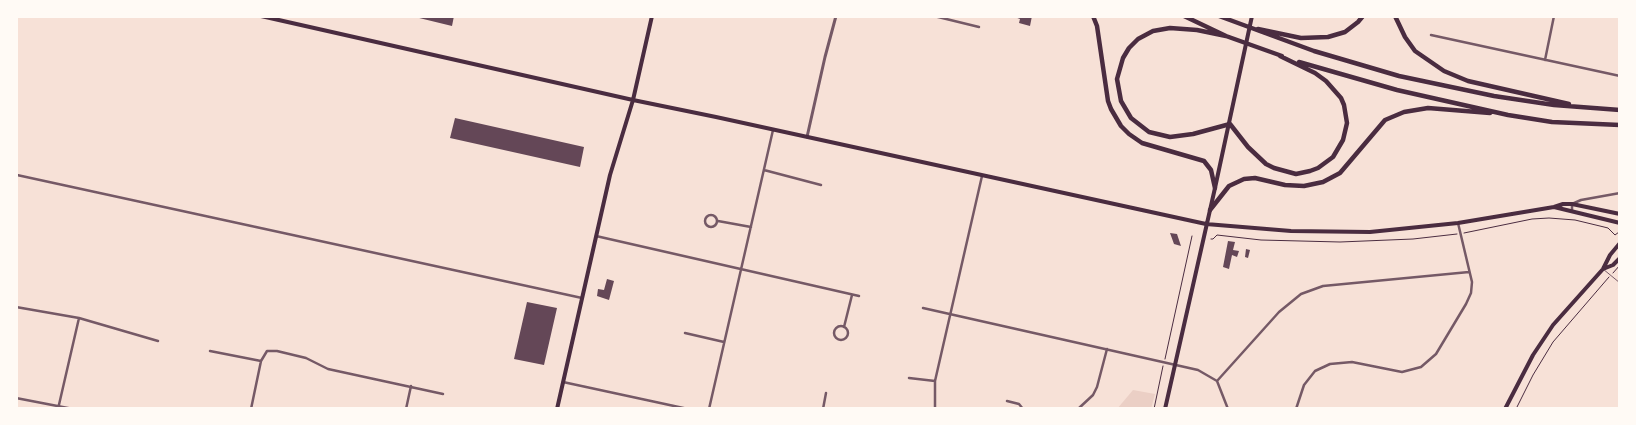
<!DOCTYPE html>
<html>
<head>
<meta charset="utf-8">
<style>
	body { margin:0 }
	#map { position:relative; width:1636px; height:425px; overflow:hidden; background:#f7e1d7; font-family:"IBM Plex Sans",sans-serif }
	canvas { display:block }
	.frame { position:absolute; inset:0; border:18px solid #fffaf5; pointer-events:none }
</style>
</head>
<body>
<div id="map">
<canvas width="1636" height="425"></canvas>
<div class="frame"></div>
</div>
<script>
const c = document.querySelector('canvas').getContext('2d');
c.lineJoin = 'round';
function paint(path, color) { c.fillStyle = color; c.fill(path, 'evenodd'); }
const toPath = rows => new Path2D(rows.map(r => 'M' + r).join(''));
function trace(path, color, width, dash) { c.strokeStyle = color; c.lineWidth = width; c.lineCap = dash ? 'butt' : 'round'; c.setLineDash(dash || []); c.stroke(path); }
paint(toPath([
	[1133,390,1155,394,1151,409,1117,409]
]), '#ebcfc5');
paint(toPath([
	[411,16,454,16,452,26],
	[1012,16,1032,16,1030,26,1019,23,1020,19],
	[455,118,584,147,580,167,450,138],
	[1170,233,1177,234,1181,246,1174,244],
	[1228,241,1235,242,1233,250,1239,251,1237,257,1232,255,1229,269,1223,267],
	[1246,249,1250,250,1248,258,1245,257],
	[607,279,614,281,609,300,597,296,598,289,604,290],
	[527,302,557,308,544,365,514,359]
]), '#644757');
trace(toPath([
	[1464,233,1532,219,1549,218,1575,220,1604,227,1608,228,1615,235,1619,232],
	[1211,239,1213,239,1217,235,1261,240,1340,242,1413,239,1457,234],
	[1613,273,1620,265],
	[1165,359,1192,236],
	[1154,409,1163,366],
	[1516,409,1533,375,1553,342,1609,277]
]), '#4a2c40', 1);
trace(toPath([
	[1603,269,1620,283]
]), '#755966', 1);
trace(toPath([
	[934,16,979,27],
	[1431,35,1620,76],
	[1545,60,1554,16],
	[764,170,821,185],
	[17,175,582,298],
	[1572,211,1572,204,1581,200,1620,193],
	'705 221a6 6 0 1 1 12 0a6 6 0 1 1-12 0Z',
	[718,221,751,227],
	[596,236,859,296],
	[16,307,79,318,158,341],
	[923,308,1198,370,1217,381,1228,409],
	'834 333a7 7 0 1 1 14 0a7 7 0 1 1-14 0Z',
	[844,327,852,295],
	[685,333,724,342],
	[210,351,261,361,267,351,277,351,306,358,328,369,443,394],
	[909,378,935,381],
	[1217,381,1279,312,1301,294,1323,286,1469,272],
	[563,382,688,409],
	[16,398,73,409],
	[1007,401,1019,404,1023,409],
	[58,409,79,318],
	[251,409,261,361],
	[406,409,411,386],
	[709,409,773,130],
	[823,409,826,393],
	[935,409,935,381,982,176],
	[1078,409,1093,395,1097,387,1107,349],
	[1296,409,1304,385,1315,371,1330,364,1352,362,1402,372,1421,367,1436,354,1466,304,1471,293,1472,282,1458,223]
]), '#755966', 2.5);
trace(toPath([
	[807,137,825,57,836,16]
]), '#755966', 3);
trace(toPath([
	[261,16,633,100,716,117,1206,224,1291,231,1370,232,1458,223,1554,207,1563,204,1572,204,1620,214],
	[1554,207,1620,223],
	[1603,269,1613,265,1620,258],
	[557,409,610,175,633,100,652,16],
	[1165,409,1215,188,1252,16],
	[1505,409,1533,355,1553,325,1603,269,1610,255,1620,243]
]), '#4a2c40', 4);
trace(toPath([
	[1093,16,1097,26,1108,101,1111,109,1121,126,1129,134,1142,143,1204,161,1211,170,1215,188],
	[1184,16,1226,36,1282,56],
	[1219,16,1314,51,1399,76,1494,96,1554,105,1620,110],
	[1395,16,1405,37,1415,51,1444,71,1468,81,1569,104],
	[1258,29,1301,38,1328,37,1345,32,1358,22,1363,16],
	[1226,36,1197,30,1170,28,1153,31,1138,39,1129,48,1123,58,1117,79,1121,101,1131,118,1149,132,1170,137,1193,134,1230,124,1248,147,1266,164,1274,168,1296,174,1310,171,1318,168,1333,157,1343,140,1347,123,1344,105,1341,98,1326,81,1315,73,1280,56],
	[1299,62,1397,90,1508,115,1552,122,1620,125],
	[1210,210,1229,186,1244,179,1255,178,1285,185,1304,186,1323,182,1340,173,1385,120,1404,112,1428,108,1490,113]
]), '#4a2c40', 4.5);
</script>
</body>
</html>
